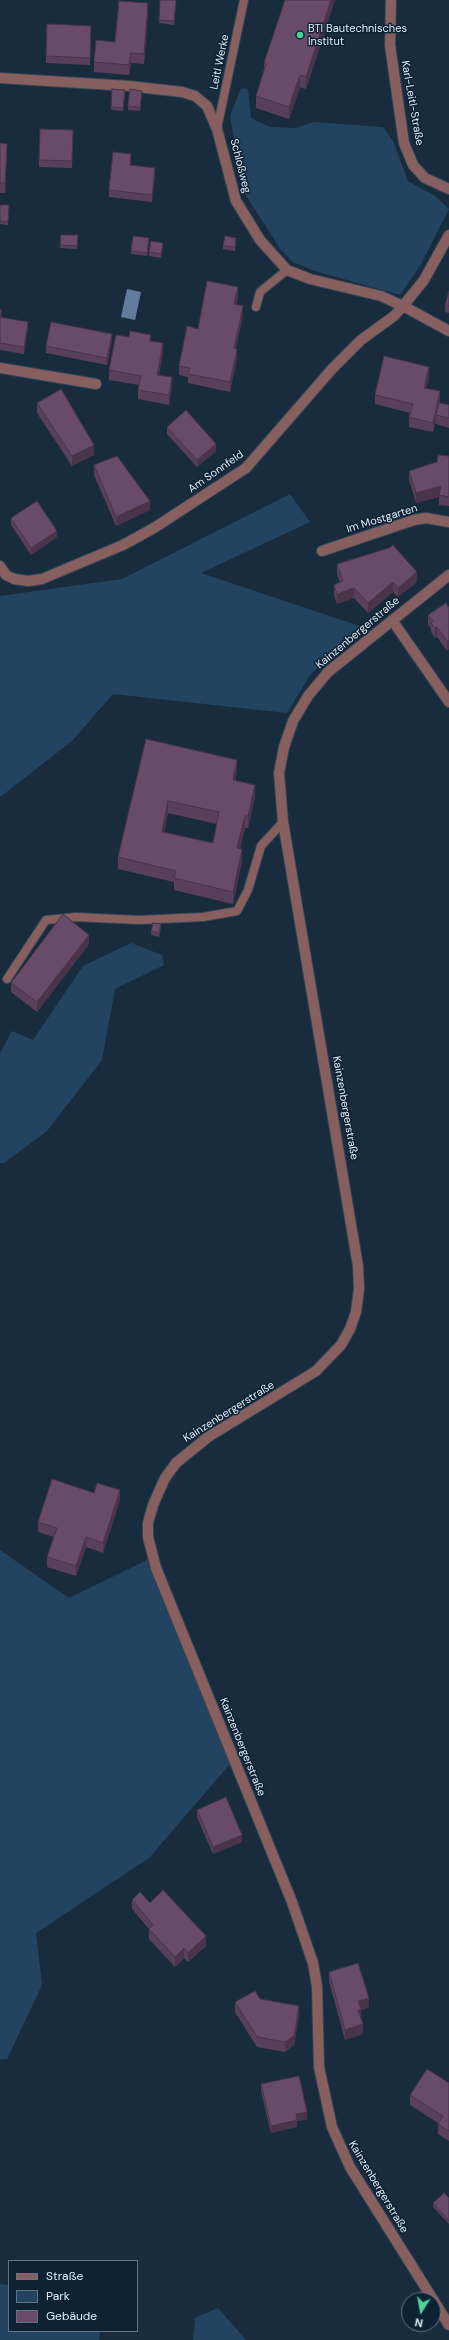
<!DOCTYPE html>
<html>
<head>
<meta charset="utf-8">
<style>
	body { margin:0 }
	#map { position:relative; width:449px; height:2340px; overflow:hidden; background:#182c3e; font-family:"DM Sans",sans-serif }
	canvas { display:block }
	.legend { position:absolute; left:8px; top:2260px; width:130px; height:72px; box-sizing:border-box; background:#0e2233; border:1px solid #627382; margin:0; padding:5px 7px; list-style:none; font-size:12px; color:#e0ecf8 }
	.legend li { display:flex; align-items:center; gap:8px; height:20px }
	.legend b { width:20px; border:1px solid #627382 }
	.north { position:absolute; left:401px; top:2292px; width:40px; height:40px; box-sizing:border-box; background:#0e2233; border:1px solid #627382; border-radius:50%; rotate:191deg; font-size:11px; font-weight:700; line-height:16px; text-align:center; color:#e0ecf8 }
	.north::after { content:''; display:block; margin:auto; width:14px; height:18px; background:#4cd39a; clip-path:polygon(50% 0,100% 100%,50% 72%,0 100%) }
</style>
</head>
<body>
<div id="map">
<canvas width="449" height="2340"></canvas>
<ul class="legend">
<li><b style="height:5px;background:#885f5f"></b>Straße</li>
<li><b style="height:11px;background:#234460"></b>Park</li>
<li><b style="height:11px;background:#684a69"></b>Gebäude</li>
</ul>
<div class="north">N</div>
</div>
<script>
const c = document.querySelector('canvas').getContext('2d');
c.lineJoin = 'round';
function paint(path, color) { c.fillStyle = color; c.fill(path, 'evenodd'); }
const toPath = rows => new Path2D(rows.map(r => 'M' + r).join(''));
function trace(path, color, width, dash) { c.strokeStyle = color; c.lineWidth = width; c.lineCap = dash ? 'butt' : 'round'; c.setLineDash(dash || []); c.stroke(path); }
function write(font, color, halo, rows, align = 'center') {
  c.font = font + ' "DM Sans",sans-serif'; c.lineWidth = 3; c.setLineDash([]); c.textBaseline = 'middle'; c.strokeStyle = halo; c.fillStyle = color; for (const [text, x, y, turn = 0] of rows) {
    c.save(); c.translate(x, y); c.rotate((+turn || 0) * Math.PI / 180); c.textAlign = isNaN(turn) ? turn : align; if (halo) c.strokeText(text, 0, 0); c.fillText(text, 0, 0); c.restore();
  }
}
paint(toPath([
	[241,88,248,89,251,118,270,127,296,128,313,122,383,127,393,141,408,181,435,196,449,209,420,266,400,295,315,271,293,262,281,250,243,191,230,116],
	[290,494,310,522,201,573,362,627,310,675,287,713,113,694,72,741,0,797,0,596,122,579],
	[131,943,162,955,164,965,115,989,102,1060,47,1131,4,1163,0,1163,0,1053,12,1031,33,1040,83,966],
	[0,1550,69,1598,147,1560,230,1764,149,1858,36,1933,42,1985,7,2059,0,2059],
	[0,2284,9,2285,9,2331,100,2331,99,2340,0,2340],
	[218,2308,246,2340,193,2340,195,2318]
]), '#234460');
paint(toPath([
	[127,289,141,292,135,320,121,317]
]), '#637b9f');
const service = toPath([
	[217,129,244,0],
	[256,307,260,292,287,270],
	[7,979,46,920,76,917,139,920,203,917,237,911,248,890,261,846,283,822]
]);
const minor = toPath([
	[391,0,390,45,404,143,413,165,425,178,449,189],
	[0,78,129,86,182,92,195,96,207,106,217,129,236,201,249,222,260,240,287,270,310,279,381,296,403,306,424,280,449,235],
	[0,368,96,384],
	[322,551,414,520,426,518,449,522],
	[0,566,6,575,14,579,28,581,42,579,123,545,154,528,246,468,332,369,361,340,394,316,403,306,449,331],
	[449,575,328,672,308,696,293,721,284,747,279,773,283,822,358,1266,359,1289,356,1312,350,1329,341,1345,316,1371,208,1437,176,1463,165,1478,153,1505,148,1523,148,1537,156,1568,292,1902,313,1963,317,1986,319,2067,332,2127,350,2167,449,2325],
	[392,620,449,702]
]);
trace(service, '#344758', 10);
trace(minor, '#344758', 12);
trace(service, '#885f5f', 8);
trace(minor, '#885f5f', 10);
paint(toPath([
	[176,0,174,25,159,23,159,20],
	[285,0,335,0,306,89,300,87,289,119,256,108,256,96,264,71,264,63],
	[148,13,144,64,131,63,129,75,94,72,94,62,115,42],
	[91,33,90,65,46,63,46,56],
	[125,90,123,111,111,110,111,107],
	[142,94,140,111,128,110,128,106],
	[73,137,72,168,39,167,39,160],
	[0,143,7,153,5,193,0,193],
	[131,161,130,165,155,175,152,202,109,197,109,190],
	[0,205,9,205,8,225,0,224],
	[61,235,78,235,77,249,60,248],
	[149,241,147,256,131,254,131,251],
	[236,241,235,251,223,249,223,246],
	[163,246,161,258,149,256,149,252],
	[449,291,449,313,445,312,445,305],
	[238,297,236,304,243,315,236,348,237,358,230,392,188,383,188,377,179,375,179,366,198,329],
	[0,310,2,318,28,329,24,354,0,350],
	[112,340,107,365,46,353,46,346],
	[151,341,163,353,159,375,172,387,169,405,138,399,138,390,139,385,109,380,109,370],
	[429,377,426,388,440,401,440,403,449,405,449,428,436,424,436,420,433,432,409,427,409,417,410,413,375,404,375,395],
	[37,403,94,455,72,466,37,413],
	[167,427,216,451,197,467,167,434],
	[449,456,449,506,439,505,439,497,416,503,409,480,409,471,437,462],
	[94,465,150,510,116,526,94,475],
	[11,518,57,537,31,555,11,525],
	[337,564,417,582,398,597,393,592,368,613,354,598,337,604,334,595,334,585,340,582,337,574],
	[448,607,447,651,437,637,435,638,431,632,431,629,428,625,428,615],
	[146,739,237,772,235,780,255,797,248,828,245,828,240,849,242,861,233,904,174,890,174,882,118,869,118,857],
	[168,813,217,824,213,843,164,832],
	[161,928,159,937,151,935,151,931],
	[89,944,37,1012,11,992,11,983],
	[94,1493,120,1500,103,1553,86,1547,76,1576,47,1567,47,1557,54,1537,38,1532,38,1522],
	[197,1810,242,1842,213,1854,197,1817],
	[132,1900,150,1903,206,1946,188,1962,184,1958,175,1967,149,1939,149,1929,132,1909],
	[329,1972,369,2007,361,2010,361,2018,363,2034,345,2040,329,1981],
	[235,2002,299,2016,294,2045,285,2052,257,2047,235,2012],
	[449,2083,449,2141,438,2134,438,2123,410,2105,410,2095],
	[261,2084,307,2119,297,2121,297,2127,271,2133,261,2091],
	[449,2198,449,2224,433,2207,433,2203]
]), '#59405a');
paint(toPath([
	[331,0,335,0,306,89,306,77],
	[148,3,148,13,144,64,144,54],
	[131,53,131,63,129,75,129,65],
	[300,75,300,87,289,119,289,107],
	[7,144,7,153,5,193,5,183],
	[155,168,155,175,152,202,152,195],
	[238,287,238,297,234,314,234,304],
	[243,306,243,315,234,358,234,348],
	[28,322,28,329,24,354,24,347],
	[112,334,112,340,107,365,107,358],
	[163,343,163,353,157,385,157,375],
	[237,349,237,358,230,392,230,382],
	[429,367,429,377,424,397,424,388],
	[172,377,172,387,169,405,169,395],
	[440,391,440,401,437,415,436,415,436,420,433,432,433,423],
	[216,444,216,451,197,467,197,460],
	[94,445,94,455,72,466,72,456],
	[441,486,439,497,416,503,416,493],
	[150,501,150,510,116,526,116,517],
	[57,531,57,537,31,555,31,548],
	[417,572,417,582,398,597,398,588],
	[393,582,393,592,368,613,368,603],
	[354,588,354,598,337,604,337,594],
	[437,627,437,637,435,638,435,628],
	[449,640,449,649,447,651,447,641],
	[237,760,237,772,233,792,233,780],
	[255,785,255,797,248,828,248,816],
	[168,801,168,813,162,844,162,832],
	[245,816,245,828,237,860,237,848],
	[242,849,242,861,233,904,233,892],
	[161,924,161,928,159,937,159,933],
	[89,935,89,944,37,1012,37,1002],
	[120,1490,120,1500,103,1553,103,1543],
	[86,1537,86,1547,76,1576,76,1566],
	[242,1835,242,1842,213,1854,213,1847],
	[206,1936,206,1946,188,1962,188,1953],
	[184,1948,184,1958,175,1967,175,1957],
	[369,1998,369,2007,361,2010,361,2019,358,2019,358,2001],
	[299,2006,299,2016,294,2045,285,2052,285,2042],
	[363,2024,363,2034,345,2040,345,2030],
	[307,2112,307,2119,297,2121,297,2127,271,2133,271,2126,296,2114]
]), '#49344a');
const building = toPath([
	[160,0,176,0,174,21,159,20,160,0],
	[285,0,331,0,306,77,300,75,289,107,256,96,266,64,264,63,285,0],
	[119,1,148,3,144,54,131,53,129,65,94,62,96,40,115,42,119,1],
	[47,24,91,26,90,58,46,56,47,24],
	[112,89,125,90,123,108,111,107,112,89],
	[130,89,142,91,140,107,128,106,130,89],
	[40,129,73,130,72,161,39,160,40,129],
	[0,143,7,144,5,183,0,183,0,143],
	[113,152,131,154,130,165,155,168,152,195,109,190,113,152],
	[0,205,9,205,8,222,0,221,0,205],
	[61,235,78,235,77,246,60,245,61,235],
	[133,236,149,238,147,253,131,251,133,236],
	[225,236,236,238,235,247,223,246,225,236],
	[151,241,163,243,161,254,149,252,151,241],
	[207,281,238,287,234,304,243,306,234,348,237,349,230,382,188,374,190,368,179,366,187,326,198,329,207,281],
	[449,291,449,306,445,305,449,291],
	[0,310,2,310,0,317,28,322,24,347,0,343,0,310],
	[51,322,112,334,107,358,46,346,51,322],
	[130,331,151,335,150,341,163,343,157,375,172,377,169,395,138,390,141,376,109,370,116,335,129,337,130,331],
	[384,356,429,367,424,388,440,391,433,423,409,417,413,404,375,395,384,356],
	[61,389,94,445,72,456,37,403,61,389],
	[439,403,449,405,449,418,436,415,439,403],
	[186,410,216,444,197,460,167,427,186,410],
	[438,455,449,456,449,497,439,495,441,486,416,493,409,471,437,462,438,455],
	[117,456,150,501,116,517,94,465,117,456],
	[37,501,57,531,31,548,11,518,37,501],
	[393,545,417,572,398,588,393,582,368,603,354,588,337,594,334,585,343,581,337,564,389,548,393,545],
	[446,603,448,607,449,606,449,640,447,641,437,627,435,628,431,623,433,621,428,615,446,603],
	[146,739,237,760,233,780,255,785,248,816,245,816,237,848,242,849,233,892,174,878,176,871,118,857,146,739],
	[168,801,219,812,213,843,162,832,168,801],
	[63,914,89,935,37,1002,11,983,63,914],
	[153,923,161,924,159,933,151,931,153,923],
	[52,1479,94,1493,97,1483,120,1490,103,1543,86,1537,76,1566,47,1557,57,1528,38,1522,52,1479],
	[226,1797,242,1835,213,1847,197,1810,226,1797],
	[163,1890,206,1936,188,1953,184,1948,175,1957,149,1929,153,1925,132,1900,140,1892,150,1903,163,1890],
	[358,1963,369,1998,358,2001,361,2009,358,2010,363,2024,345,2030,329,1972,358,1963],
	[255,1991,260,1999,299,2006,294,2036,285,2042,257,2037,235,2002,255,1991],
	[427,2069,449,2083,449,2131,438,2124,443,2116,410,2095,427,2069],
	[299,2076,307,2112,296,2114,297,2120,271,2126,261,2084,299,2076],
	[444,2193,449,2198,449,2221,433,2203,444,2193]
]);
paint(building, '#684a69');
trace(building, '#49344a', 1);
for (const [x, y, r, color] of [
	[300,35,4,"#4cd39a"]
]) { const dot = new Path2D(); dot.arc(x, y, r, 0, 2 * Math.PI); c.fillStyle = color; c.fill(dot); trace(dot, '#0e2233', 1.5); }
write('11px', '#e0ecf8', '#0e2233', [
	["BTI Bautechnisches",308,29],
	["Institut",308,42]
], 'left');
write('11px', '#e0ecf8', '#0e2233', [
	["Leitl Werke",220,62,-78],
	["Karl-Leitl-Straße",412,103,80],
	["Schloßweg",240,166,76],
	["Am Sonnfeld",216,472,-35],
	["Im Mostgarten",382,519,-17],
	["Kainzenbergerstraße",358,633,-40],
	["Kainzenbergerstraße",345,1108,80],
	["Kainzenbergerstraße",229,1412,-32],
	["Kainzenbergerstraße",242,1747,68],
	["Kainzenbergerstraße",378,2187,59]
]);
</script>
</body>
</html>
